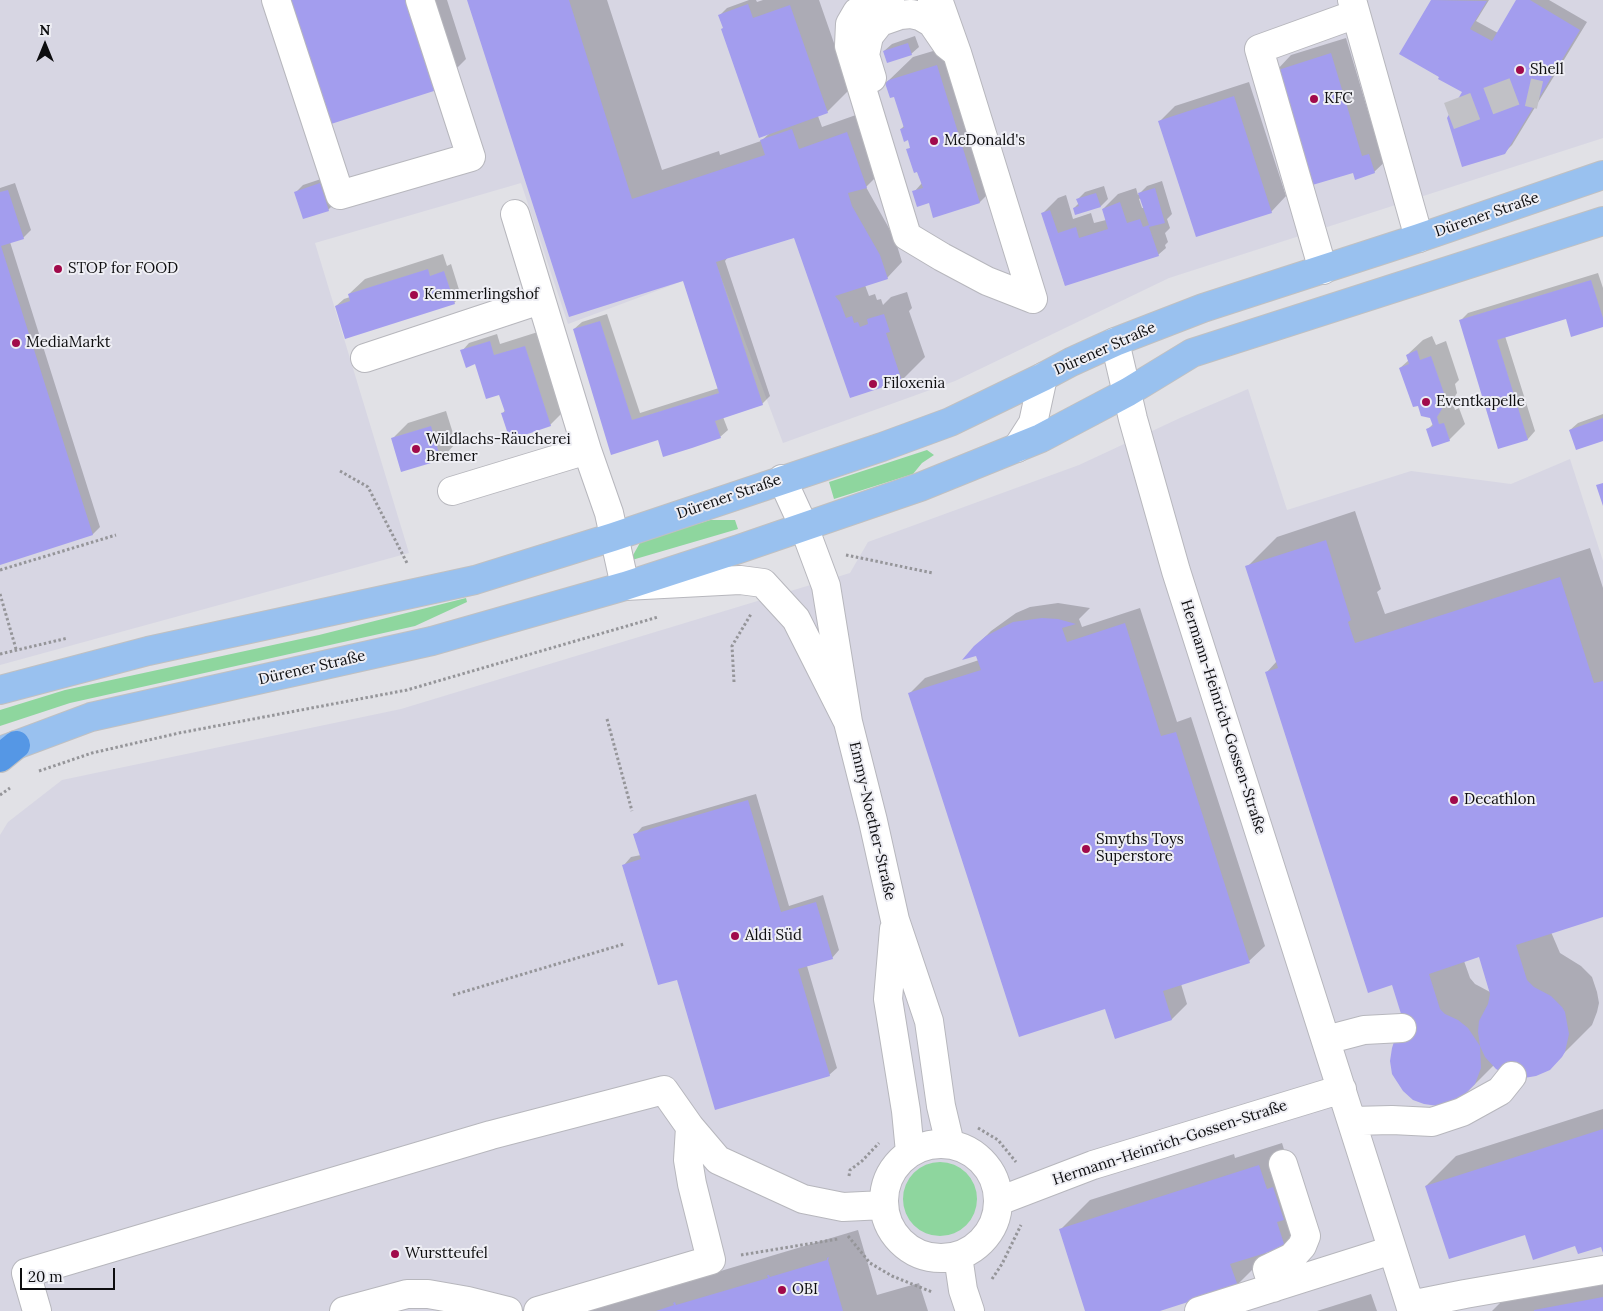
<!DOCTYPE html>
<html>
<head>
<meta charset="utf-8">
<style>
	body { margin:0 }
	#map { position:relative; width:1603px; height:1311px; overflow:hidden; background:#e1e1e6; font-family:Lora,serif }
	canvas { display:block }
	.north { position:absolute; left:20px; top:20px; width:50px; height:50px; -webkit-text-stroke:4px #eeeef4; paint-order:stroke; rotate:0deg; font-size:14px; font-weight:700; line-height:20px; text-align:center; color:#0d0d0f }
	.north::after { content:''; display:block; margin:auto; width:18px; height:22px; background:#0d0d0f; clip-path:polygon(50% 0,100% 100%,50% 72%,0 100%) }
	.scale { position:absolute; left:20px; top:1268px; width:95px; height:22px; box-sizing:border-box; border:2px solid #0d0d0f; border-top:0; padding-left:6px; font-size:15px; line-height:18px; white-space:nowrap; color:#0d0d0f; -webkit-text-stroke:4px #eeeef4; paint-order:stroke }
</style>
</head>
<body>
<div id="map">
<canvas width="1603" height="1311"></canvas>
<div class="north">N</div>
<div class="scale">20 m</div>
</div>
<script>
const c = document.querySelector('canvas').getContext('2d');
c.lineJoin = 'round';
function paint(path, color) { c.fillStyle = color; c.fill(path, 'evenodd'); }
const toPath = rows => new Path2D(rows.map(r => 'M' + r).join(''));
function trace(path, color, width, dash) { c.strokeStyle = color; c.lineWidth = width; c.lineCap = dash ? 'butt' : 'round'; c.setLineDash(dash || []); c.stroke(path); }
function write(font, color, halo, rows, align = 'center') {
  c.font = font + ' Lora,serif'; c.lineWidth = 4; c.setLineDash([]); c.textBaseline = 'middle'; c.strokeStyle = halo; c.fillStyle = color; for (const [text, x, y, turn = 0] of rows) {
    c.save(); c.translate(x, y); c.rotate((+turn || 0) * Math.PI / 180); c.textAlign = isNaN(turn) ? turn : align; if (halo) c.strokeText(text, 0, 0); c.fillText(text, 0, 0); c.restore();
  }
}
paint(toPath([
	[0,0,1603,0,1603,138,1169,278,955,381,783,443,718,269,683,281,568,324,521,183,315,243,409,553,0,665],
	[1248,389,1287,510,1411,471,1511,484,1570,459,1603,561,1603,1311,0,1311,0,835,8,822,62,780,401,709,850,573,868,542,1079,465,1180,418]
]), '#d7d6e3');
paint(toPath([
	[927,450,934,455,922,463,913,474,834,499,829,482],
	[710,520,735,520,738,529,632,560,632,557,641,541],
	[466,598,467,602,415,626,70,703,0,726,0,710,65,690,319,635],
	'903 1199a37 37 0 1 1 74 0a37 37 0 1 1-74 0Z'
]), '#8ed69e');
paint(toPath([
	[293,0,447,0,466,59,436,89],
	[468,0,607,0,662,170,719,151,720,155,761,141,770,133,720,15,727,8,749,0,756,0,757,2,763,0,819,0,850,89,827,112,818,116,822,127,870,110,889,164,866,187,895,239,902,262,887,278,865,285,869,296,875,294,877,300,881,299,883,305,891,297,907,292,912,308,909,311,925,357,902,380,851,397,795,237,728,257,725,261,770,396,762,404,723,417,728,430,720,437,658,439,612,453,574,329,582,322,607,314,640,413,719,388,684,281],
	[1432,0,1489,0,1476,21,1498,33,1517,0,1549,0,1587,22,1512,145,1504,153,1464,92,1401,53],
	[915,36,919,47,911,54,884,51,892,44],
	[1346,38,1377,141,1384,139,1390,157,1374,172,1354,171,1276,71,1291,55],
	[960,43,1003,179,980,202,930,202,914,192,922,183,908,150,911,147,908,139,901,129,904,126,895,95,886,83,913,57],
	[1249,82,1286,196,1271,212,1160,121,1175,106],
	[327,177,336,202,328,210,296,192,303,185],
	[1162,181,1172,214,1167,219,1170,228,1165,233,1168,242,1165,245,1166,248,1158,255,1065,285,1043,213,1058,198,1066,195,1073,219,1091,213,1094,223,1106,220,1103,209,1118,194,1136,188,1138,195,1147,186],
	[1141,198,1144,208,1142,208,1139,199],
	[15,183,31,230,23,238,10,242,100,527,93,534,0,564,0,188],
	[1104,186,1108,199,1101,206,1074,208,1079,203,1078,199,1085,192],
	[443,254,447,266,451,264,461,296,454,303,336,306,344,299,350,297,349,294,365,279],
	[1598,273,1603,288,1603,326,1566,317,1505,336,1535,431,1528,439,1499,447,1461,320,1468,313],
	[541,331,565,410,550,425,503,413,505,410,500,394,476,363,462,351,469,343,497,334,500,344],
	[1432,336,1436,345,1446,341,1459,380,1455,384,1457,393,1452,401,1455,410,1459,408,1465,424,1449,440,1428,429,1433,424,1431,417,1418,404,1400,368,1409,360,1407,355,1423,340],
	[446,411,456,443,441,459,393,438,408,423],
	[1603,414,1603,440,1570,430,1578,423],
	[1355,511,1381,589,1377,592,1385,614,1590,548,1603,588,1603,916,1551,932,1560,953,1581,966,1592,977,1597,992,1599,1003,1597,1012,1592,1025,1549,1068,1494,1065,1463,1096,1403,1016,1393,984,1266,673,1277,661,1247,567,1277,537],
	[1480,956,1490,992,1475,984,1470,978,1464,961],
	[1058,603,1090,608,1079,619,1082,627,1140,608,1177,722,1191,717,1265,946,1249,961,1181,984,1187,1004,1172,1019,1115,1038,1106,1008,910,693,925,678,979,660,975,647,991,631,1016,613,1030,607],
	[756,794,789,906,823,895,839,950,832,958,807,966,837,1068,829,1075,677,978,624,865,631,857,641,855,635,835,642,827],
	[1603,1109,1603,1250,1602,1245,1576,1245,1526,1233,1426,1186,1456,1156],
	[1282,1143,1307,1223,1284,1246,1266,1252,1267,1255,1237,1285,1156,1311,1087,1311,1060,1230,1090,1200,1234,1154,1235,1158],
	[858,1230,877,1295,919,1283,928,1311,588,1311,642,1295,645,1291,647,1293],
	[1603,1273,1603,1311,1492,1311,1513,1290],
	[1371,1294,1377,1311,1317,1311]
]), '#0003');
paint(toPath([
	[291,0,408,0,437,90,331,124],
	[467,0,569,0,632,199,765,155,760,140,792,129,799,149,847,132,867,188,848,193,852,206,880,255,888,279,835,296,840,302,846,318,852,316,854,323,858,322,860,327,868,324,867,319,884,314,890,332,886,333,902,381,850,398,794,238,716,262,763,405,715,421,721,438,692,448,663,457,658,440,611,455,573,329,600,321,632,420,719,393,683,281,569,317],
	[1431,0,1487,1,1470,29,1492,41,1516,0,1530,0,1580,30,1505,154,1462,167,1447,118,1462,92,1438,79,1439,77,1399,54],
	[748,4,753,18,790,5,828,113,759,138,721,29,723,28,718,15],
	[908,43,912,55,887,63,883,51],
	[1331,53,1362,156,1369,154,1375,173,1355,180,1353,173,1309,186,1275,71],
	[937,65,980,203,933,218,929,203,917,207,912,191,923,188,917,172,914,173,906,149,910,148,908,140,904,142,900,129,904,128,894,97,890,98,885,83,889,80],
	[1234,96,1272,213,1196,237,1158,121],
	[320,183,329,211,303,219,294,192],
	[1155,188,1165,223,1149,227,1159,256,1065,286,1041,213,1050,210,1058,233,1076,227,1079,238,1108,229,1102,209,1120,202,1127,223,1140,219,1143,227,1149,225,1138,193],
	[8,190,24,239,1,246,93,535,0,565,0,192],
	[1096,193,1101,207,1075,215,1073,208,1079,206,1076,199],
	[428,269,430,276,444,271,455,304,345,339,335,306,350,301,348,294],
	[1591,280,1603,318,1603,327,1571,337,1566,319,1497,340,1528,440,1498,449,1459,320],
	[490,341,494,355,525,346,551,426,510,440,501,413,505,412,499,395,486,399,475,364,466,368,460,350],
	[1417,350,1420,360,1431,356,1445,396,1440,398,1442,409,1437,417,1439,424,1444,423,1450,441,1432,447,1426,429,1433,426,1430,418,1421,416,1418,406,1413,407,1399,368,1409,364,1406,355],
	[1603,418,1603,441,1576,450,1569,430],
	[431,426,441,460,401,472,391,438],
	[1603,483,1603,506,1596,485],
	[1326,540,1351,620,1348,622,1355,643,1560,577,1594,683,1603,681,1603,917,1516,945,1527,980,1534,987,1551,996,1562,1007,1565,1012,1569,1034,1565,1052,1562,1057,1550,1070,1536,1076,1524,1078,1507,1075,1496,1069,1485,1057,1480,1046,1481,1068,1475,1084,1459,1100,1438,1106,1424,1104,1413,1100,1403,1091,1392,1074,1390,1061,1392,1048,1402,1017,1392,985,1368,993,1265,672,1278,668,1245,566],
	[1479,957,1490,994,1488,1004,1479,1021,1478,1032,1480,1046,1468,1028,1458,1020,1445,1014,1440,1009,1429,974],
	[1042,618,1058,619,1076,624,1062,628,1067,642,1125,623,1161,736,1176,732,1250,963,1163,991,1172,1020,1115,1039,1105,1009,1019,1037,908,693,981,670,976,656,962,660,974,646,986,636,1013,622],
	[748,800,781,912,816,902,833,959,798,969,830,1076,715,1110,677,980,658,985,622,865,641,859,633,834],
	[1603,1129,1603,1253,1601,1247,1578,1254,1575,1246,1533,1260,1525,1235,1449,1259,1425,1186],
	[1259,1165,1267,1189,1273,1187,1284,1220,1277,1222,1285,1247,1230,1264,1238,1286,1160,1311,1085,1311,1059,1229],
	[829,1257,828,1260,843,1311,656,1311,674,1305,673,1303,675,1302,676,1305,768,1278,767,1275,769,1275,770,1277,827,1260,827,1258],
	[1603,1297,1603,1311,1534,1311,1534,1310]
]), '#a39dee');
trace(toPath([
	[1449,116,1518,90,1540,95]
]), '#c1c1c6', 28, [28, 14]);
const minor = toPath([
	[276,0,340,195,471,157,420,0],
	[890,0,857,12,850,24,849,46,907,236,942,257,987,281,1033,299],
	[932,0,940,5,957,53,1033,299],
	[1352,0,1419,238],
	[872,78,865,55,869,36,880,22,900,15,911,14,920,16,932,23,947,45,957,53],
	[515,214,587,450,609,513,625,586,740,580,763,583,796,619,848,722],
	[1323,270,1259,49,1356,14],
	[1115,342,1133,419,1176,571,1412,1311],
	[365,358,540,300],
	[1017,448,1033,423,1043,377],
	[782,479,804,527,826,586,848,722,873,821,895,920,929,1021,941,1106,950,1144],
	[452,491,587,450],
	[894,929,888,999,906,1111,910,1152],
	[1326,1040,1364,1030,1402,1028],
	[1352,1121,1392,1120,1432,1122,1462,1112,1500,1091,1512,1076],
	'884 1201a57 57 0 1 1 114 0a57 57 0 1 1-114 0Z',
	[999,1201,1093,1165,1342,1089],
	[958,1256,963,1290,970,1311],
	[1273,1288,1267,1269,1292,1257,1302,1246,1306,1236,1283,1164],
	[1410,1305,1465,1294,1603,1270],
	[37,1311,26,1273,491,1135,664,1090,690,1127,718,1160,803,1199,843,1207,884,1205],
	[344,1311,407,1294,428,1294,468,1301,508,1311],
	[538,1311,711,1260,692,1184,688,1160,690,1127],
	[1199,1311,1392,1250]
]);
const major = toPath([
	[0,690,148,651,475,580,613,537,882,447,950,422,1043,377,1071,362,1115,342,1203,308,1419,238,1603,175],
	[0,751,91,717,432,641,625,586,739,549,920,487,1041,438,1128,392,1192,353,1603,221]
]);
const highway = toPath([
	[0,758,16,745]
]);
trace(minor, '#b7b7bd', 30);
trace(major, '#c0c0c1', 30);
trace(highway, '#c0c0c1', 30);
trace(toPath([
	[340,471,368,487,408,565],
	[846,555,933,573],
	[0,570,116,535],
	[0,594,16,649],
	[0,654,68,638],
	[734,682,732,646,751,614],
	[607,719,632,811],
	[39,771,92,753,179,733,407,690,658,617],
	[0,795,10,788],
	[453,995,624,944],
	[978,1128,998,1140,1016,1162],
	[849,1176,850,1170,862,1161,879,1143],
	[848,1236,870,1263,892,1276,932,1292],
	[741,1255,838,1239],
	[992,1279,1002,1264,1021,1225]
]), '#959599', 3, [2.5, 2.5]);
trace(minor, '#fff', 28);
trace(major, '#99c1ef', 28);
trace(highway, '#5597e5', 28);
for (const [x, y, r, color] of [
	[1520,70,5,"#a10a4b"],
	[1314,99,5,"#a10a4b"],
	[934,141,5,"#a10a4b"],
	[58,269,5,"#a10a4b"],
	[414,295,5,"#a10a4b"],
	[16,343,5,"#a10a4b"],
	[873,384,5,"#a10a4b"],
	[1426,402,5,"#a10a4b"],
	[416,449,5,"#a10a4b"],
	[1454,800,5,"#a10a4b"],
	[1086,849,5,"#a10a4b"],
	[735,936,5,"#a10a4b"],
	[395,1254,5,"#a10a4b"],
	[782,1290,5,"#a10a4b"]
]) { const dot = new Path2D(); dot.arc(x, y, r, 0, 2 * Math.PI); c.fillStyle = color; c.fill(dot); trace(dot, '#eeeef4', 2); }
write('15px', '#0d0d0f', '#eeeef4', [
	["Shell",1530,70],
	["KFC",1324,99],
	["McDonald's",944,141],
	["STOP for FOOD",68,269],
	["Kemmerlingshof",424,295],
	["MediaMarkt",26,343],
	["Filoxenia",883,384],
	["Eventkapelle",1436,402],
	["Wildlachs-Räucherei",426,440],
	["Bremer",426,457],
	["Decathlon",1464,800],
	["Smyths Toys",1096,840],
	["Superstore",1096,857],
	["Aldi Süd",745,936],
	["Wurstteufel",405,1254],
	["OBI",792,1290]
], 'left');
write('15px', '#0d0d0f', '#eeeef4', [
	["Dürener Straße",1487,215,-19],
	["Dürener Straße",1105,349,-24],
	["Dürener Straße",729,497,-19],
	["Dürener Straße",312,668,-13],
	["Hermann-Heinrich-Gossen-Straße",1223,717,72],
	["Emmy-Noether-Straße",872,821,77],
	["Hermann-Heinrich-Gossen-Straße",1170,1143,-18]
]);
</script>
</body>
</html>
